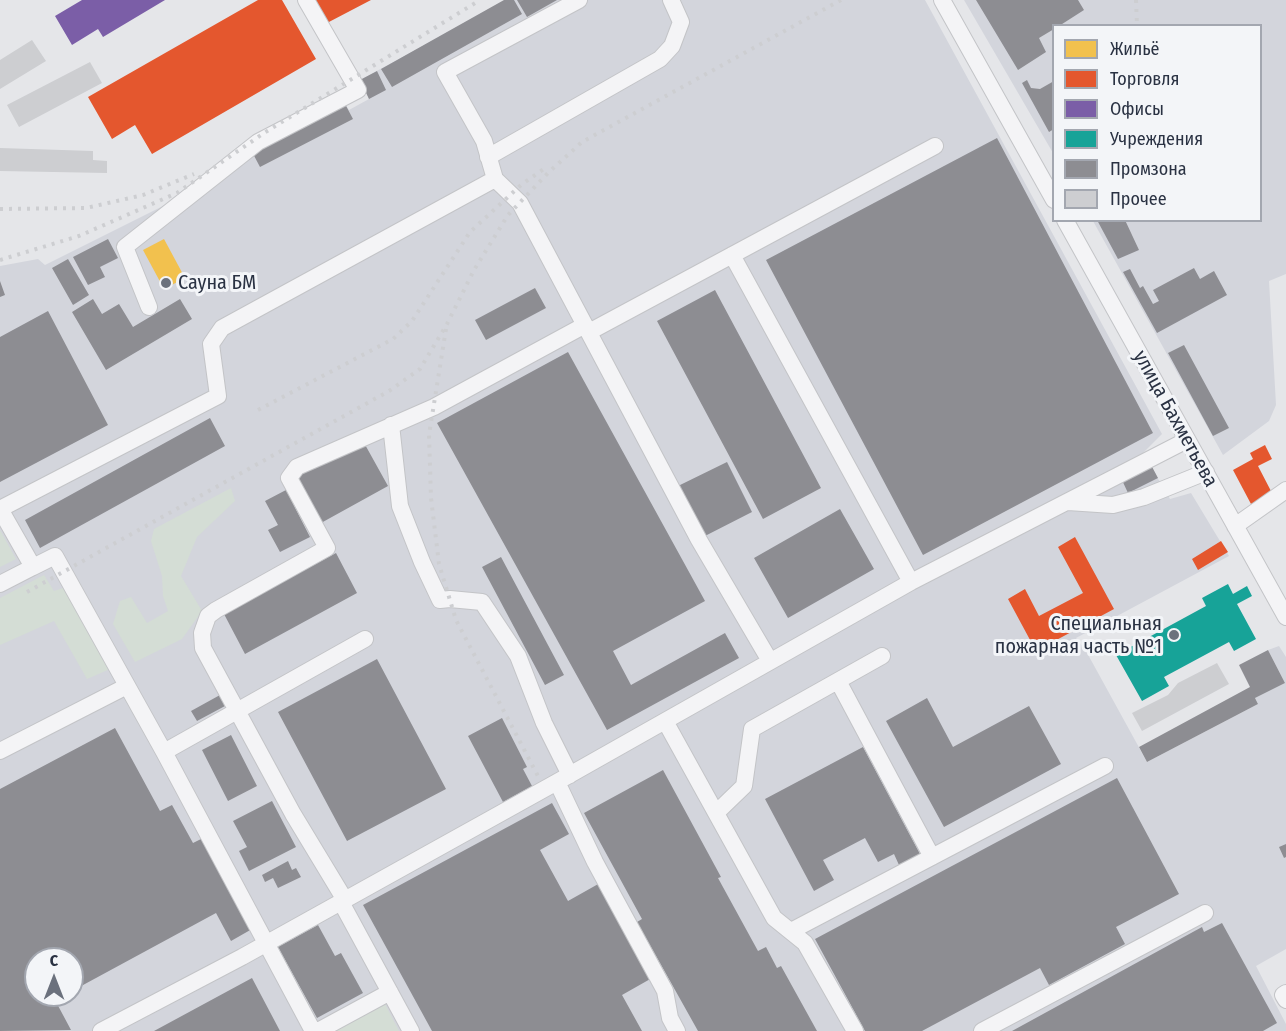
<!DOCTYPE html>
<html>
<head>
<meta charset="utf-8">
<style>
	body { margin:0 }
	#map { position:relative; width:1286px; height:1031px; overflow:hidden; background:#e5e6e9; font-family:"Fira Sans Condensed",sans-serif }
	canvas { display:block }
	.legend { position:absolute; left:1052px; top:24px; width:210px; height:198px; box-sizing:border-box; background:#f3f5f8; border:2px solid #a3a7b0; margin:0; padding:8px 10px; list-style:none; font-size:18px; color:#2a3243 }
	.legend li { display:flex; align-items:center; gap:12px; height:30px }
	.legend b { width:30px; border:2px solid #a3a7b0 }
	.north { position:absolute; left:24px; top:947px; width:60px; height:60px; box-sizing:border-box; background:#f3f5f8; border:2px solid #a3a7b0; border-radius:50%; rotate:0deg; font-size:16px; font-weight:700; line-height:24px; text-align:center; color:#2a3243 }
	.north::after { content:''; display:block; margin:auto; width:21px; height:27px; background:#6b717d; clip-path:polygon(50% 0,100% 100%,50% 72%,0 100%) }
</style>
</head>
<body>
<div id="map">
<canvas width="1286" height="1031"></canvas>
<ul class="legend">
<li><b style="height:16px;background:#f2c14e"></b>Жильё</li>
<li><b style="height:16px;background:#e4572e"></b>Торговля</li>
<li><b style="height:16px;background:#7b5ea7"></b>Офисы</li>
<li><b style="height:16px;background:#17a398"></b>Учреждения</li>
<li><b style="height:16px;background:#8d8d92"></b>Промзона</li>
<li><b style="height:16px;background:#cdced1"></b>Прочее</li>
</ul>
<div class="north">С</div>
</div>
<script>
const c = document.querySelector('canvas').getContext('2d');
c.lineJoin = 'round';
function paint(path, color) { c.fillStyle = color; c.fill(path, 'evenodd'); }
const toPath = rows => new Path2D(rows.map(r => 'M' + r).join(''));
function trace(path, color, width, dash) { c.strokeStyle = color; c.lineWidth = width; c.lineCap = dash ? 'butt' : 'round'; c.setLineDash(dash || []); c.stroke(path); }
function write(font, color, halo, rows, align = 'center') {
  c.font = font + ' "Fira Sans Condensed",sans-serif'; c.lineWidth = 6; c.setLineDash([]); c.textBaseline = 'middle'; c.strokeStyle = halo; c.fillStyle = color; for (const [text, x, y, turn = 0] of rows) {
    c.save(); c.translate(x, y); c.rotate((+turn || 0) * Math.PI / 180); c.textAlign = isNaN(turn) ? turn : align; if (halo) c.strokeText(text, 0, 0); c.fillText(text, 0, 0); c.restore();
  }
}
paint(toPath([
	[508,0,925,0,1162,434,1143,453,1170,499,1191,493,1229,556,1076,638,1086,651,1147,762,1258,704,1255,698,1285,683,1268,650,1279,646,1286,657,1286,949,1256,966,1286,1024,1286,1031,0,1031,0,266,38,259,45,265,171,202,344,102,349,110,369,99,360,80],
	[36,959,72,959,72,995,36,995],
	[964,0,1286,0,1286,274,1269,281,1276,405,1269,421,1223,455,1093,221,1260,220,1260,26,1054,26,1053,153]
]), '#d3d5dc');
paint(toPath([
	[231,488,235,501,197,537,181,576,202,611,182,639,135,662,113,624,120,601,131,597,147,623,168,611,163,596,162,576,151,541,154,529],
	[0,530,16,559,0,567],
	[44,575,54,591,66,587,110,669,87,679,54,621,0,645,0,598],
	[384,1002,399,1031,330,1031]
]), '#d4ddd5');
paint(toPath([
	[164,239,185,278,164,289,143,250]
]), '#f2c14e');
paint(toPath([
	[258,0,282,0,316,59,152,154,135,125,112,139,88,97],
	[315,0,371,0,327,23],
	[1265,445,1272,459,1258,466,1272,493,1251,504,1233,470,1253,459,1250,453],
	[1075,537,1114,609,1036,651,1008,599,1025,589,1039,616,1083,593,1058,547],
	[1221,541,1228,552,1198,570,1192,559]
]), '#e4572e');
paint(toPath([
	[82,0,165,0,103,37,98,29,72,45,55,16]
]), '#7b5ea7');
paint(toPath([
	[1228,584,1233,594,1247,586,1252,596,1237,604,1256,639,1234,651,1229,642,1164,677,1169,686,1142,701,1116,655,1206,606,1202,598]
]), '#17a398');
paint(toPath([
	[504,0,514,0,522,14,392,87,381,69],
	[517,0,557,0,527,17],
	[976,0,1078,0,1084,10,1059,26,1054,26,1054,29,1039,38,1046,52,1018,70],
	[377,71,386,90,369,99,360,80],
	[1027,80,1031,88,1040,89,1054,81,1054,129,1049,132,1022,83],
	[344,102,353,119,260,167,251,150],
	[997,138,1153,433,923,555,766,260],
	[1097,220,1125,220,1139,250,1118,259],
	[108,239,118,258,100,267,105,277,88,285,73,257],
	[68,259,89,295,73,305,52,268],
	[1194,268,1200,279,1214,271,1227,295,1157,333,1123,272,1130,269,1140,288,1143,286,1153,304,1159,301,1153,290],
	[0,281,5,295,0,297],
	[535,288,546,308,486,340,475,320],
	[715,290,821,488,763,519,657,321],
	[93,299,102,314,119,304,133,327,180,299,192,319,106,370,72,312],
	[48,311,108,425,0,482,0,337],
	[1184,345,1229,428,1213,436,1168,353],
	[568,352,705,601,613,651,631,685,725,633,739,658,607,730,437,423],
	[210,418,225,446,40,548,25,520],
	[363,441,388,486,321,523,296,477],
	[727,462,752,512,703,537,678,486],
	[1150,463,1158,478,1128,493,1121,478],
	[286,490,310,537,280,552,268,530,278,525,265,501],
	[840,509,874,569,788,618,754,558],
	[336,553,357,593,245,654,224,614],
	[501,557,564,675,545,685,482,567],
	[1268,650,1285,683,1255,698,1258,704,1147,762,1139,747,1250,687,1239,665],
	[377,659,446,789,347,841,278,712],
	[220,695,225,706,197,721,191,711],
	[927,698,953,747,1029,706,1061,764,944,827,886,721],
	[502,718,527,767,523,769,532,786,503,802,468,736],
	[115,728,160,811,172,805,193,843,203,838,252,929,231,941,216,913,72,991,72,959,36,959,36,995,64,995,55,1000,71,1030,0,1031,0,789],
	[231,735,257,786,228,801,202,750],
	[863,747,920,854,899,865,894,854,878,862,865,838,823,860,834,880,814,891,765,799],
	[663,770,721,877,718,878,758,951,766,947,777,968,781,966,817,1031,698,1031,637,922,642,919,584,813],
	[1117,778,1179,894,1116,927,1125,944,1049,985,1040,968,922,1031,865,1031,815,939],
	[272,801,296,847,249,871,239,851,247,847,233,821],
	[552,803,569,834,540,850,568,901,600,883,652,978,622,995,642,1031,432,1031,363,905],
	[1286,844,1286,857,1284,858,1279,847],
	[288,861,292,870,296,868,301,877,278,888,273,878,265,882,262,875],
	[1222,923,1277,1023,1263,1031,1012,1031,1202,927,1204,932],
	[318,925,335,956,341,953,363,993,317,1018,278,947],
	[252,978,280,1031,154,1031]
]), '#8d8d92');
paint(toPath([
	[32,40,46,61,0,89,0,60],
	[90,62,102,83,19,127,7,105],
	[0,148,93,151,93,160,107,161,107,173,0,171],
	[1217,663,1229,684,1142,731,1132,713,1168,695,1178,683]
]), '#cdced1');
const minor = toPath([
	[579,0,445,72,484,141,495,179,520,203,699,540,770,661],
	[942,0,1054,200],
	[488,157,660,59,672,46,681,22,671,0],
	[1065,220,1286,617],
	[732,255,911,582],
	[149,307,125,247,258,142,358,90,306,0],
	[589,332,935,146],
	[391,425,400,506,422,562,440,600,450,599,482,602,518,656,544,723,570,775],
	[1068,502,1113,505,1144,497,1206,472],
	[0,509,33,567,55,556,164,752,313,1031],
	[0,509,218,396,211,344,222,328,495,179],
	[1235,526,1286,490],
	[0,584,33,567],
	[838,681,932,857],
	[665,721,774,918,805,943,855,1031],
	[0,751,127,686],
	[164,752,365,639],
	[557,782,595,862,665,991,670,1018,677,1031],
	[716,813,744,786,752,729,882,656],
	[345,900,293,814,203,648,202,633,208,616,216,610,327,548,289,478,297,467,434,407,585,325],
	[341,902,411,1031],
	[791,931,1105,766],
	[1286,993,1283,995,1286,1000],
	[101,1031,242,957,557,782,911,582,1187,440],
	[318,1031,390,992],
	[982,1031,1205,913]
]);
trace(minor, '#c3c4c7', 18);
trace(minor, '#f4f4f6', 16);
trace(toPath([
	[1136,0,1137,26],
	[0,209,86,208,143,195,194,174],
	[0,260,79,236,177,193,264,133,480,0],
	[446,329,429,435,431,498,439,564,456,620,539,778],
	[258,410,393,339,412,321,470,232,521,185,545,168],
	[27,592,389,391,420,369,447,324,474,270,508,215,548,173,582,142,841,0]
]), '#cdced1', 4, [3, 6]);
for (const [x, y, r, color] of [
	[166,283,6,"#6b717d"],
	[1174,635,6,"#6b717d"]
]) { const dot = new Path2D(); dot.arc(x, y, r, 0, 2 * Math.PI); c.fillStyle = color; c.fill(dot); trace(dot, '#f3f5f8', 2); }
write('20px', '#2a3243', '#f3f5f8', [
	["Сауна БМ",178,283],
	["Специальная",1162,624,"right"],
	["пожарная часть №1",1162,647,"right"]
], 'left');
write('20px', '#2a3243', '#f3f5f8', [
	["улица Бахметьева",1175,419,61]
]);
</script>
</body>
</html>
